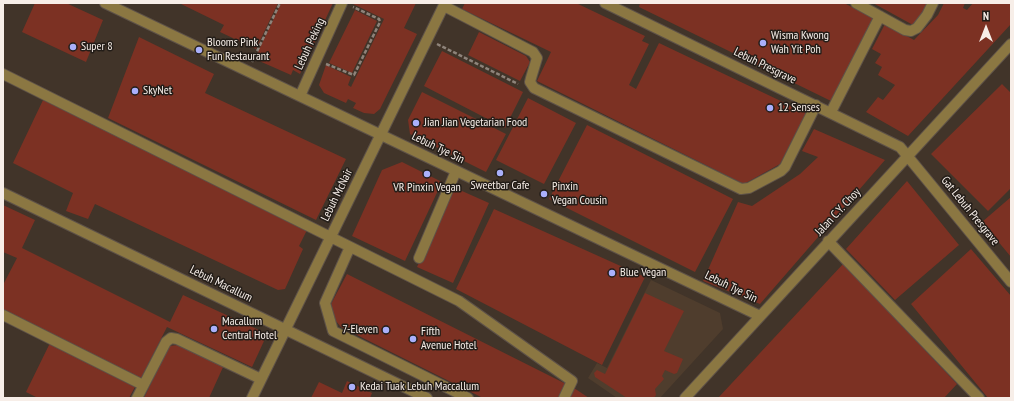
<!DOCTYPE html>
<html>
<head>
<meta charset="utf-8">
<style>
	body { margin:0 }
	#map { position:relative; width:1014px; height:401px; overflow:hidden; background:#413429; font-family:"PT Sans Narrow",sans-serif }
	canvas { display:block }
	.frame { position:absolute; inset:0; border:4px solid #f7eee8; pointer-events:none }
	.north { position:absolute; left:966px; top:8px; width:40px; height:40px; -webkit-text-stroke:3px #231d18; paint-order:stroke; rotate:0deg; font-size:11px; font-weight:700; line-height:16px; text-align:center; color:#f7eee8 }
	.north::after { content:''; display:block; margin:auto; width:14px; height:18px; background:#f7eee8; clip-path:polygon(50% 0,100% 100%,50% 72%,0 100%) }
</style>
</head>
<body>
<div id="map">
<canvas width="1014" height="401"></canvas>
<div class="frame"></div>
<div class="north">N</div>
</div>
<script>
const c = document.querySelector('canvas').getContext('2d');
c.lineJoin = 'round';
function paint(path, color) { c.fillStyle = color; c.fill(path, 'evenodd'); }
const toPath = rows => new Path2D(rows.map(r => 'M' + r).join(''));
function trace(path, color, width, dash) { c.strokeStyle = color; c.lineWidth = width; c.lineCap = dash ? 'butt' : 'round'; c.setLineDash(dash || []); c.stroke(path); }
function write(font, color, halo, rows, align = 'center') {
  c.font = font + ' "PT Sans Narrow",sans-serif'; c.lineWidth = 3; c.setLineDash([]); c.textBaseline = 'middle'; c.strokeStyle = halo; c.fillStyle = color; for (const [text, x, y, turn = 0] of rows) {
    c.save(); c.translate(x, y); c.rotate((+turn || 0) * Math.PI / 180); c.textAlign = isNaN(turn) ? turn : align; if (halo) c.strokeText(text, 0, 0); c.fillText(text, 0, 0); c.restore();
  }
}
paint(toPath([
	[651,280,720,313,723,329,660,398,617,398,588,378,597,363,607,368]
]), '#4f3d2d');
paint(toPath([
	[35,3,66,3,103,20,86,62,22,32],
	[179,3,278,3,256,49,220,32,224,25],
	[281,3,333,3,300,74,293,70,291,75,257,60,259,55,257,54],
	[351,3,416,3,404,28,417,34,380,109,374,114,364,113,353,108,356,103,348,99,346,103,324,93,319,85,326,65,351,77,348,85,351,87,384,19],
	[465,3,576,3,645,36,642,41,649,44,629,85,636,89,659,43,806,113,780,164,744,184,537,81,551,52,462,9],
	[640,3,844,3,873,18,831,101,639,7],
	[873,3,929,3,918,21,913,25],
	[944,3,965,3,963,8,967,10,973,3,1011,3,1011,24,908,136,866,112,878,97,883,100,895,85,878,75,882,67,875,63,881,54,872,49,885,24,914,40,938,15],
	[355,10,377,21,352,73,329,63],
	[479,32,526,56,530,62,520,81,468,55],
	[139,37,214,74,205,93,346,159,316,220,108,118],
	[442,51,523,92,505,128,424,86],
	[1002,84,1011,93,1011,188,988,211,931,154],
	[422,92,506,134,486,172,410,134,408,120],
	[44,98,307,230,299,246,303,249,285,289,278,290,95,204,88,219,66,211,73,193,13,163],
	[528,98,576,123,544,184,496,160],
	[587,125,733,199,695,272,549,199],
	[814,129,885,160,760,304,703,281,738,202,752,206,800,174,818,157,802,151],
	[402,162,442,182,405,261,352,236,382,170],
	[907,181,959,245,895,300,846,249],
	[453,187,489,203,453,283,417,267],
	[1011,197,1011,257,982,222],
	[3,205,35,220,22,248,170,322,183,295,261,331,264,341,252,367,167,327,141,378,3,309,3,285,17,258,3,252],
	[494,209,645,277,602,365,456,289],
	[971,249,1011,296,1011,398,988,398,911,304],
	[843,264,957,384,944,398,718,398],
	[347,274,574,388,589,398,483,398,341,327,335,320,331,304],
	[645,293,684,311,664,351,683,359,677,373,674,374,665,370,662,376,664,379,655,389,656,395,654,398,627,398,595,377,594,373,597,370,605,374],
	[50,343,136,385,129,398,38,398,26,392],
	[178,345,224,365,209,398,144,398,169,346],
	[347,381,372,393,370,398,311,398,319,382,342,393]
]), '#7c3123');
const minor = toPath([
	[105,3,760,316],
	[605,3,900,147,1011,282],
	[856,3,905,30,911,31,917,28,927,15,933,3],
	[444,6,533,52,537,58,531,78,530,82,534,88,741,189,749,188,781,171,785,167,816,105],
	[3,74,459,301,572,381,564,398],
	[300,96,342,3],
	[831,112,880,16],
	[3,193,427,398],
	[828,241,979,398],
	[350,247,325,303,333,331,468,398],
	[419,258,456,171],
	[3,315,143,385],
	[137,398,166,342,171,338,177,339,261,379],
	[252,398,445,3],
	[685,398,1011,44]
]);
trace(minor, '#5e5248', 12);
trace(toPath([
	[437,44,518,84],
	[252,62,280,3],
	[326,64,354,75,380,22,379,19,353,7]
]), '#8e837a', 2.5, [4, 2]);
trace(minor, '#8b7742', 10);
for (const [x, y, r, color] of [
	[763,43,4,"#aab0fb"],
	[73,47,4,"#aab0fb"],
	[199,50,4,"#aab0fb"],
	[135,91,4,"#aab0fb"],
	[770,108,4,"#aab0fb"],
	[416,123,4,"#aab0fb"],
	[500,173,4,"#aab0fb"],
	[427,174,4,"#aab0fb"],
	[544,194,4,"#aab0fb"],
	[612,273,4,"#aab0fb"],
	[214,329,4,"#aab0fb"],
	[386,330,4,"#aab0fb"],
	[413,339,4,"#aab0fb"],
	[352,387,4,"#aab0fb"]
]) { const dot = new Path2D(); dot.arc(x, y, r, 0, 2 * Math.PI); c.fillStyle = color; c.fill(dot); trace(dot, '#231d18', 1.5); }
write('12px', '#f7eee8', '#231d18', [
	["Wisma Kwong",771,36],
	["Wah Yit Poh",771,50],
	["Blooms Pink",207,43],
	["Fun Restaurant",207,57],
	["Super 8",81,47],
	["SkyNet",143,91],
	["12 Senses",778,108],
	["Jian Jian Vegetarian Food",424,123],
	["Sweetbar Cafe",500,186,"center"],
	["Pinxin",552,187],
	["Vegan Cousin",552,201],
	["VR Pinxin Vegan",427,188,"center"],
	["Blue Vegan",620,273],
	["Macallum",222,322],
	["Central Hotel",222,336],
	["7-Eleven",378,330,"right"],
	["Fifth",421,332],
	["Avenue Hotel",421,346],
	["Kedai Tuak Lebuh Maccallum",360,387]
], 'left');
write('12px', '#f7eee8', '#231d18', [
	["Lebuh Peking",310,44,-65],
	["Lebuh Presgrave",765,66,26],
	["Lebuh Tye Sin",438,148,26],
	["Lebuh McNair",337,195,-64],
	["Gat Lebuh Presgrave",970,211,51],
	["Jalan C.Y. Choy",838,212,-47],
	["Lebuh Macallum",221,284,26],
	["Lebuh Tye Sin",731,287,26]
]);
</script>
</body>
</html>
